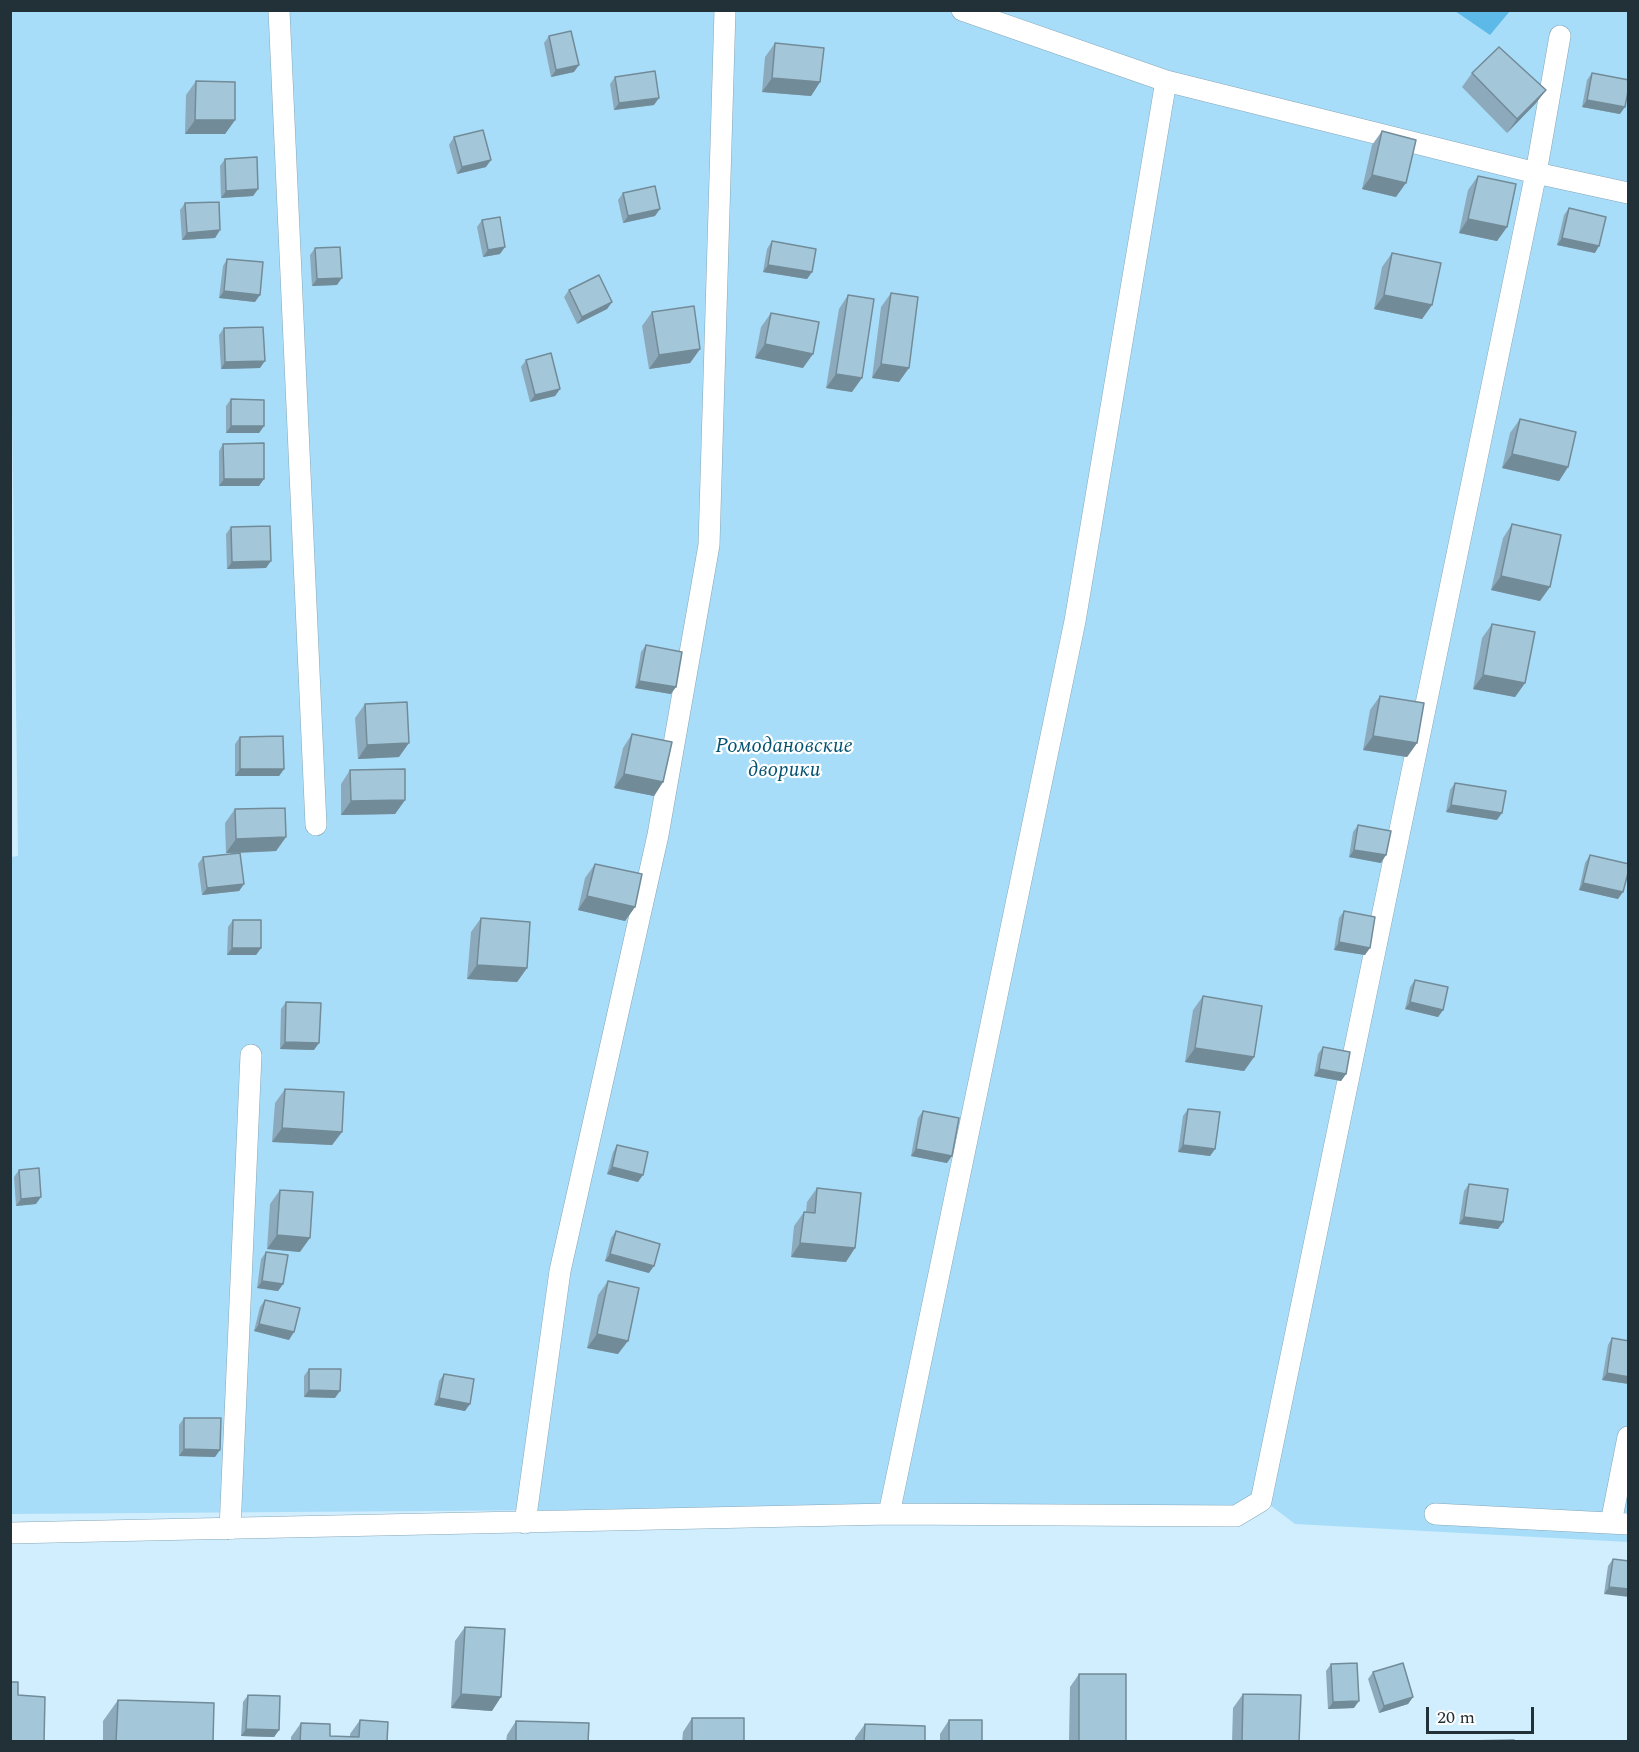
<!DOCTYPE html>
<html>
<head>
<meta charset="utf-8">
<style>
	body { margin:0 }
	#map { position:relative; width:1639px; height:1752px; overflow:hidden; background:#d1eefe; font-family:Spectral,serif }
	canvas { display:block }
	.frame { position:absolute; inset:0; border:12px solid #223038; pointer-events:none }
	.scale { position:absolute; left:1426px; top:1707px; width:108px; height:27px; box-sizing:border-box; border:3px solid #223038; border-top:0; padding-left:8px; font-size:18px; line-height:21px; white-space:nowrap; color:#223038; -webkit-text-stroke:4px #fff; paint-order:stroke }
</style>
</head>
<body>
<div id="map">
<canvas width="1639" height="1752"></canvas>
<div class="frame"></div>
<div class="scale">20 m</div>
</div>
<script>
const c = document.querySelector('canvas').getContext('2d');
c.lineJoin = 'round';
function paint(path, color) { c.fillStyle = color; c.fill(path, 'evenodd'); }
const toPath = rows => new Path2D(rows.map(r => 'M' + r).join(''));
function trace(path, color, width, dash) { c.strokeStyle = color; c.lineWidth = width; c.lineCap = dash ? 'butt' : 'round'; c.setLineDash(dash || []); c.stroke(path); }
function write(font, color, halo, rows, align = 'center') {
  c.font = font + ' Spectral,serif'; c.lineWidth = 4.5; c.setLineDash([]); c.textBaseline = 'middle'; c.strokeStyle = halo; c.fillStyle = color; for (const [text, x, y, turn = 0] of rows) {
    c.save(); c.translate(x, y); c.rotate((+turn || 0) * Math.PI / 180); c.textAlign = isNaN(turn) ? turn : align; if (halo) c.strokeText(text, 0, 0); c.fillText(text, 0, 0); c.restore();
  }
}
paint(toPath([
	[11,11,1628,11,1628,1542,1295,1524,1270,1505,11,1514,10,857,18,856,11,330]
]), '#a8ddf9');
paint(toPath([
	[1455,11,1510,11,1490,35]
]), '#5dbae8');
const service = toPath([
	[279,10,316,825],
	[962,10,1166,81,1536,173,1628,193],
	[889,1514,1075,621,1166,81],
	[1435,1514,1628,1524],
	[525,1523,560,1271,658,835,709,545,725,10],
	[1611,1523,1628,1437],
	[230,1529,251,1055],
	[10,1533,889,1514,1236,1516,1261,1501,1536,173,1560,36]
]);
trace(service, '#85a7b9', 22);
trace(service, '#fff', 21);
paint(toPath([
	[549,36,574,72,551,77,544,43],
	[775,43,820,82,811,96,762,92,765,57],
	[1472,73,1546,90,1536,103,1507,133,1462,87],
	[1592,73,1620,114,1582,107,1587,80],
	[615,77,654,105,614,110,610,84],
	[196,81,235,120,225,134,185,134,186,95],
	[1382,131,1396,197,1362,189,1372,145],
	[454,137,486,167,457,174,449,145],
	[225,159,258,189,253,196,221,198,220,166],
	[1478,176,1507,227,1497,241,1459,233,1468,190],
	[623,193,655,216,623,223,618,200],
	[185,203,220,230,215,238,182,240,180,210],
	[1569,208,1595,253,1557,245,1564,215],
	[482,220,500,254,483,257,477,227],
	[772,241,812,272,807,279,763,272,767,249],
	[315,248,337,285,312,286,310,255],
	[1392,253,1432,305,1422,319,1374,309,1382,267],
	[227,259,255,302,219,298,223,266],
	[569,290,612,302,607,309,577,324,564,297],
	[891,293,899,382,872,378,881,307],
	[848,295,852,392,826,388,839,309],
	[652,312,700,349,690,363,649,369,642,326],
	[771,313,803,368,755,358,761,327],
	[224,328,260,368,221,369,219,335],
	[526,360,560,389,555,396,530,402,521,367],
	[231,399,264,426,259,433,226,433,226,406],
	[1520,419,1568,467,1559,481,1502,468,1510,433],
	[223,444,259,486,219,486,219,451],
	[1512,524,1540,601,1491,590,1503,538],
	[231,527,266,568,227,569,226,534],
	[1492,624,1525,683,1515,697,1473,689,1482,638],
	[646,645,671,694,635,688,641,652],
	[1380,696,1417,743,1407,757,1363,750,1370,710],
	[365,704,399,757,358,759,355,718],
	[632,734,663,782,654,796,614,788,623,748],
	[240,737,284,769,279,776,235,776,235,744],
	[350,770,405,800,395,814,341,815,341,784],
	[1455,783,1497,820,1446,812,1450,790],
	[235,809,286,837,276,851,240,853,244,884,239,891,202,895,198,864,203,857,240,853,226,853,225,823],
	[1358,825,1381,863,1349,857,1353,832],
	[1590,855,1618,899,1579,890,1585,863],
	[595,864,635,907,625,921,578,910,585,878],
	[1344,911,1365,955,1334,950,1339,918],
	[481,918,527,968,517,982,467,979,471,932],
	[233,920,261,948,256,955,227,955,228,927],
	[1415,980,1443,1010,1438,1017,1405,1009,1410,987],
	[1203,996,1254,1057,1244,1071,1185,1062,1193,1010],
	[286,1002,314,1050,280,1049,281,1009],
	[1323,1047,1346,1074,1341,1081,1314,1076,1318,1054],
	[285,1089,342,1132,332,1145,272,1142,275,1103],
	[1188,1109,1215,1149,1210,1156,1178,1152,1183,1116],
	[923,1111,947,1163,911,1156,918,1118],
	[617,1145,638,1182,607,1174,613,1152],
	[19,1170,36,1204,16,1206,14,1177],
	[1469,1184,1503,1222,1498,1229,1459,1224,1464,1191],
	[817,1188,846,1262,791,1257,794,1226,804,1212,806,1212,807,1202],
	[280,1190,300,1252,267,1249,270,1204],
	[616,1231,649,1273,605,1261,611,1238],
	[266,1252,283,1284,278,1291,257,1288,261,1259],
	[608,1281,618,1354,587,1348,598,1295],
	[265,1300,289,1340,254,1331,260,1307],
	[1612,1338,1629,1384,1602,1380,1608,1345],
	[309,1369,335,1398,304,1397,304,1376],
	[444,1374,465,1411,434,1405,439,1381],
	[184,1418,215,1457,179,1456,179,1425],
	[1613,1559,1629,1561,1604,1594,1608,1566],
	[465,1627,492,1711,451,1708,455,1641],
	[1331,1664,1354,1708,1328,1709,1326,1671],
	[1373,1672,1413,1697,1408,1704,1379,1713,1368,1679],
	[1079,1674,1126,1742,1069,1742,1070,1687],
	[1243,1694,1299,1742,1232,1742,1233,1708],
	[248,1695,279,1730,274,1737,241,1736,243,1702],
	[118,1700,213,1742,103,1742,103,1721],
	[692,1718,744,1742,682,1742,683,1732],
	[360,1720,387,1742,291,1742,291,1737,301,1723,330,1736,350,1737,350,1734],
	[949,1720,982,1742,940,1742,940,1734],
	[516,1721,588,1742,506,1742,507,1735],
	[865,1724,925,1742,855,1742,855,1738]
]), '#8caabb');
paint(toPath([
	[579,65,574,72,551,77,556,70],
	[772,78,820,82,811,96,762,92],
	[1546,90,1536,103,1507,133,1517,119],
	[659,98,654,105,614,110,619,103],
	[1587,100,1625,107,1620,114,1582,107],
	[195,120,235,120,225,134,185,134],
	[491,160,486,167,457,174,462,167],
	[1372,175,1406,183,1396,197,1362,189],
	[258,189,253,196,221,198,226,191],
	[660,209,655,216,623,223,628,216],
	[1468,219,1507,227,1497,241,1459,233],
	[220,230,215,238,182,240,187,233],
	[1562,238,1599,246,1595,253,1557,245],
	[505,247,500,254,483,257,488,250],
	[768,265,812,272,807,279,763,272],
	[342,278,337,285,312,286,317,279],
	[224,291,260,295,255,302,219,298],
	[1384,295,1432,305,1422,319,1374,309],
	[612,302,607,309,577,324,582,317],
	[765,344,813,354,803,368,755,358],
	[700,349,690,363,649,369,659,355],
	[265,361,260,368,221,369,225,362],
	[881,364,909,368,899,382,872,378],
	[836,374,862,378,852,392,826,388],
	[560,389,555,396,530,402,535,395],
	[231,426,264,426,259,433,226,433],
	[1512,454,1568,467,1559,481,1502,468],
	[224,479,264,479,259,486,219,486],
	[271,561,266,568,227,569,232,562],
	[1501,576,1550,587,1540,601,1491,590],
	[1483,675,1525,683,1515,697,1473,689],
	[639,681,676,687,671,694,635,688],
	[1373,736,1417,743,1407,757,1363,750],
	[409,743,399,757,358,759,367,745],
	[240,769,284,769,279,776,235,776],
	[624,774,663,782,654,796,614,788],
	[405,800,395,814,341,815,351,801],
	[1451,805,1502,813,1497,820,1446,812],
	[286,837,276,851,226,853,236,839],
	[1354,850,1386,855,1381,863,1349,857],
	[1583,883,1623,892,1618,899,1579,890],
	[244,884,239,891,202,895,207,888],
	[587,896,635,907,625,921,578,910],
	[1339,942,1370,948,1365,955,1334,950],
	[232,948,261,948,256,955,227,955],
	[477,965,527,968,517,982,467,979],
	[1410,1002,1443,1010,1438,1017,1405,1009],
	[285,1042,319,1043,314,1050,280,1049],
	[1195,1048,1254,1057,1244,1071,1185,1062],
	[1319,1069,1346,1074,1341,1081,1314,1076],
	[282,1128,342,1132,332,1145,272,1142],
	[1183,1145,1215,1149,1210,1156,1178,1152],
	[916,1149,952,1156,947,1163,911,1156],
	[612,1167,643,1175,638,1182,607,1174],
	[41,1197,36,1204,16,1206,21,1199],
	[1464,1217,1503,1222,1498,1229,1459,1224],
	[277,1235,310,1238,300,1252,267,1249],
	[800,1243,855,1248,846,1262,791,1257],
	[610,1254,654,1266,649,1273,605,1261],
	[262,1281,283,1284,278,1291,257,1288],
	[259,1324,294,1332,289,1340,254,1331],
	[597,1334,628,1341,618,1354,587,1348],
	[1607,1373,1629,1377,1629,1384,1602,1380],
	[309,1390,340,1391,335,1398,304,1397],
	[439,1398,470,1404,465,1411,434,1405],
	[184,1449,220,1450,215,1457,179,1456],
	[1609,1587,1629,1589,1629,1597,1604,1594],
	[461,1694,501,1697,492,1711,451,1708],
	[1413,1697,1408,1704,1379,1713,1384,1706],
	[1359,1701,1354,1708,1328,1709,1333,1702],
	[246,1729,279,1730,274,1737,241,1736]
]), '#728b98');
const building = toPath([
	[571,31,579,65,556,70,549,36,571,31],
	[775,43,824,48,820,82,772,78,775,43],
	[1499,47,1546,90,1517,119,1472,73,1499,47],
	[655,71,659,98,619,103,615,77,655,71],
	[1592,73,1629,80,1629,86,1625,107,1587,100,1592,73],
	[196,81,235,82,235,120,195,120,196,81],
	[483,130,491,160,462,167,454,137,483,130],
	[1382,131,1416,140,1406,183,1372,175,1382,131],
	[257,157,258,189,226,191,225,159,257,157],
	[1478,176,1516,184,1507,227,1468,219,1478,176],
	[655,186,660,209,628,216,623,193,655,186],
	[219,202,220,230,187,233,185,203,219,202],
	[1569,208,1606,217,1599,246,1562,238,1569,208],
	[500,217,505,247,488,250,482,220,500,217],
	[772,241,816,249,812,272,768,265,772,241],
	[340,247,342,278,317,279,315,248,340,247],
	[1392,253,1441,263,1432,305,1384,295,1392,253],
	[227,259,263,262,260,295,224,291,227,259],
	[599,275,612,302,582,317,569,290,599,275],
	[891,293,918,297,909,368,881,364,891,293],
	[848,295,874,299,862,378,836,374,848,295],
	[694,306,700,349,659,355,652,312,694,306],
	[771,313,819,322,813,354,765,344,771,313],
	[263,327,265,361,225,362,224,328,263,327],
	[551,353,560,389,535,395,526,360,551,353],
	[231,399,264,400,264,426,231,426,231,399],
	[1520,419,1576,432,1568,467,1512,454,1520,419],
	[264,443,264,479,224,479,223,444,264,443],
	[1512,524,1561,535,1550,587,1501,576,1512,524],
	[270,526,271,561,232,562,231,527,270,526],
	[1492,624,1535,632,1525,683,1483,675,1492,624],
	[646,645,682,652,676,687,639,681,646,645],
	[1380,696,1424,703,1417,743,1373,736,1380,696],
	[407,702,409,743,367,745,365,704,407,702],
	[632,734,672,742,663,782,624,774,632,734],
	[283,736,284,769,240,769,240,737,283,736],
	[405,769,405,800,351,801,350,770,405,769],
	[1455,783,1506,791,1502,813,1451,805,1455,783],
	[285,808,286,837,236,839,235,809,285,808],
	[1358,825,1391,831,1386,855,1354,850,1358,825],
	[240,853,244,884,207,888,203,857,240,853],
	[1590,855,1629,864,1629,869,1623,892,1583,883,1590,855],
	[595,864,642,874,635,907,587,896,595,864],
	[1344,911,1375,917,1370,948,1339,942,1344,911],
	[481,918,530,922,527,968,477,965,481,918],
	[233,920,261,920,261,948,232,948,233,920],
	[1415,980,1448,987,1443,1010,1410,1002,1415,980],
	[1203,996,1262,1006,1254,1057,1195,1048,1203,996],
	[286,1002,321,1003,319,1043,285,1042,286,1002],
	[1323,1047,1350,1052,1346,1074,1319,1069,1323,1047],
	[285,1089,344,1092,342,1132,282,1128,285,1089],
	[1188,1109,1220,1112,1215,1149,1183,1145,1188,1109],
	[923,1111,959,1118,952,1156,916,1149,923,1111],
	[617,1145,648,1152,643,1175,612,1167,617,1145],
	[39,1168,41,1197,21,1199,19,1170,39,1168],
	[1469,1184,1508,1189,1503,1222,1464,1217,1469,1184],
	[817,1188,861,1193,855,1248,800,1243,804,1212,815,1213,817,1188],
	[280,1190,313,1192,310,1238,277,1235,280,1190],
	[616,1231,660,1244,654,1266,610,1254,616,1231],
	[266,1252,288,1255,283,1284,262,1281,266,1252],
	[608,1281,639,1288,628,1341,597,1334,608,1281],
	[265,1300,300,1308,294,1332,259,1324,265,1300],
	[1612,1338,1629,1341,1629,1377,1607,1373,1612,1338],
	[309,1369,341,1369,340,1391,309,1390,309,1369],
	[444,1374,474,1379,470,1404,439,1398,444,1374],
	[184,1418,221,1418,220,1450,184,1449,184,1418],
	[1613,1559,1629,1561,1629,1589,1609,1587,1613,1559],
	[465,1627,505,1629,501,1697,461,1694,465,1627],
	[1357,1663,1359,1701,1333,1702,1331,1664,1357,1663],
	[1403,1663,1413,1697,1384,1706,1373,1672,1403,1663],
	[1079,1674,1126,1674,1126,1742,1079,1742,1079,1674],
	[10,1682,18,1682,18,1695,45,1697,44,1742,10,1742,10,1682],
	[1243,1694,1301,1695,1299,1742,1242,1742,1243,1694],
	[248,1695,280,1696,279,1730,246,1729,248,1695],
	[118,1700,214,1703,213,1742,116,1742,118,1700],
	[692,1718,744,1718,744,1742,692,1742,692,1718],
	[360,1720,388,1722,387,1742,300,1742,301,1723,330,1724,330,1736,359,1737,360,1720],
	[949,1720,982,1720,982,1742,949,1742,949,1720],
	[516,1721,589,1723,588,1742,516,1742,516,1721],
	[865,1724,925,1726,925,1742,864,1742,865,1724],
	[1514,1740,1514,1742,1468,1742,1468,1741,1514,1740],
	[1395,1741,1450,1741,1450,1742,1395,1742,1395,1741]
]);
paint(building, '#a3c6d9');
trace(building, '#728b98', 1.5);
write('italic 21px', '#025372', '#fff', [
	["Ромодановские",784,748],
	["дворики",784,772]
]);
</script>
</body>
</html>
